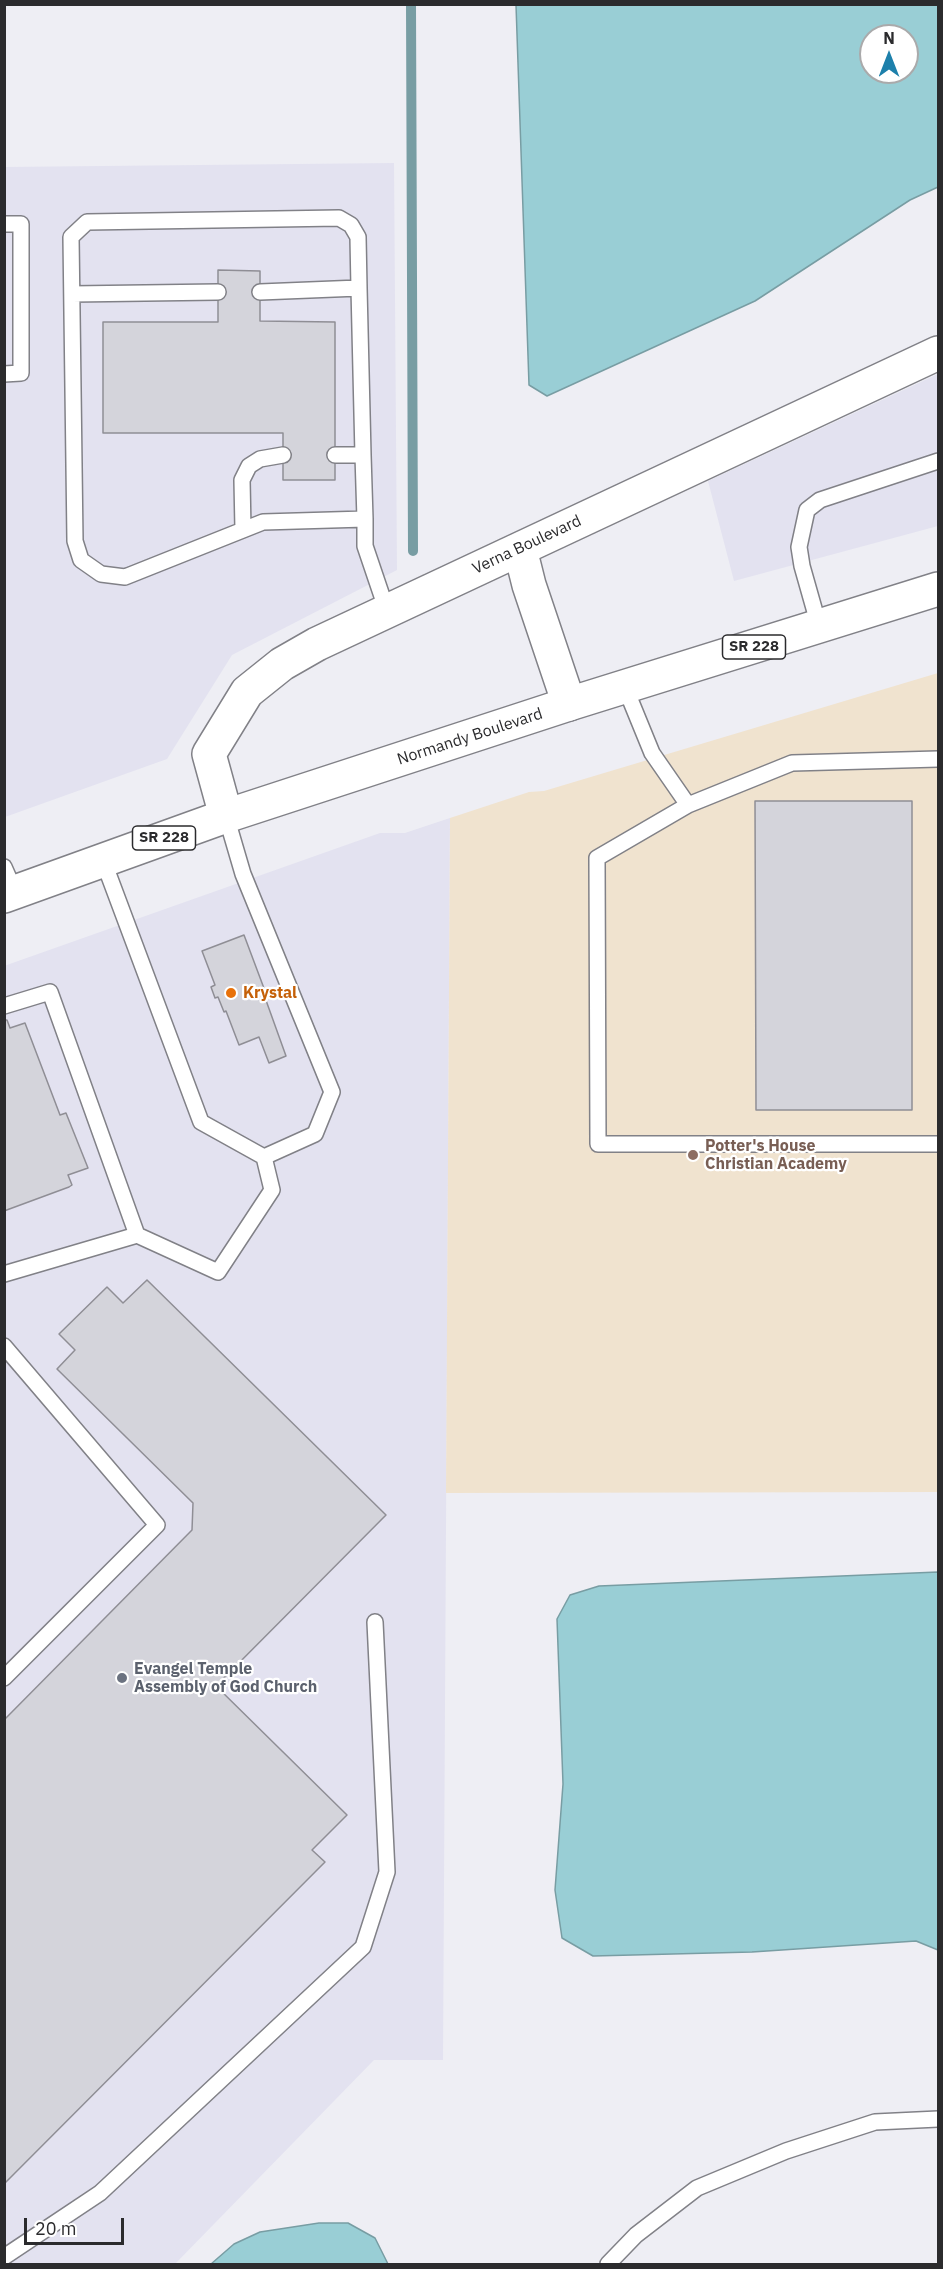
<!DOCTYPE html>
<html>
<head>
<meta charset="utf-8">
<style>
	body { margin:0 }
	#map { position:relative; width:943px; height:2269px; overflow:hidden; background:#eeeef4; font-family:"IBM Plex Sans",sans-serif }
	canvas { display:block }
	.frame { position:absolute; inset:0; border:6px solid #2b2b2d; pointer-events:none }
	.north { position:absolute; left:859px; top:24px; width:60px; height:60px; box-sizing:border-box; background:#fff; border:2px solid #aaaaab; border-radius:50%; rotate:0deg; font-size:16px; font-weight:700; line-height:24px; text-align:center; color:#2b2b2d }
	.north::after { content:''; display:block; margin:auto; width:21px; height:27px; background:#1d80ab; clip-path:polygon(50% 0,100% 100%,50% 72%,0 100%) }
	.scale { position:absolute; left:24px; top:2218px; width:100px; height:27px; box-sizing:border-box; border:3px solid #2b2b2d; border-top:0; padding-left:8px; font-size:18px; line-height:21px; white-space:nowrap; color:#2b2b2d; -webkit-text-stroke:4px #fff; paint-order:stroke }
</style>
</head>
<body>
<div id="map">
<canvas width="943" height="2269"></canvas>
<div class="frame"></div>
<div class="north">N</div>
<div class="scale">20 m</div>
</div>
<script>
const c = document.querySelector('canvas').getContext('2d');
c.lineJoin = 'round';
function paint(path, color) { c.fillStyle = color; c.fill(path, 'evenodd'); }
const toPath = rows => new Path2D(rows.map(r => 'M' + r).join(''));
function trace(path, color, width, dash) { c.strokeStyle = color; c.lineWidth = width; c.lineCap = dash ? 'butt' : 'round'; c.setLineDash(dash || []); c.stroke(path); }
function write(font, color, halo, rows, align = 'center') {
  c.font = font + ' "IBM Plex Sans",sans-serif'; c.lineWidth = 4.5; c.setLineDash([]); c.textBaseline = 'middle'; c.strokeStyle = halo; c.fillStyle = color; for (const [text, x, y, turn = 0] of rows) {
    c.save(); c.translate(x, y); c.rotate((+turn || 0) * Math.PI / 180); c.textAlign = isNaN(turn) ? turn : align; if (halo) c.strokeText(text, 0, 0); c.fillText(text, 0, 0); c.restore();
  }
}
paint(toPath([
	[394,163,397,570,232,655,167,759,5,817,5,167],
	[938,374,938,526,734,581,708,481],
	[450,818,443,2060,374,2060,175,2264,5,2264,4,966,380,833,405,833]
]), '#e3e2f0');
paint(toPath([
	[938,673,938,1492,446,1493,450,818,529,792,544,791]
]), '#f0e3cf');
const water = toPath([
	[516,5,938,5,938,187,910,200,755,301,547,396,529,385,516,5],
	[871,36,907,36,907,72,871,72,871,36],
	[938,1572,938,1950,916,1941,752,1952,593,1956,562,1938,555,1890,563,1784,557,1619,570,1595,599,1586,938,1572],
	[319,2223,348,2223,375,2238,388,2264,211,2264,234,2244,260,2232,319,2223]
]);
paint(water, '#99ced5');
trace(water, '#789da3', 1.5);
trace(toPath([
	[411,4,413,551]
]), '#789da3', 10);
const building = toPath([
	[218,270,260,271,260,321,335,322,335,480,283,480,283,433,103,433,103,322,218,322,218,270],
	[755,801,912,801,912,1110,756,1110,755,801],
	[244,935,265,991,263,992,286,1056,269,1063,259,1037,239,1045,226,1011,224,1012,218,997,215,998,211,987,215,985,202,951,244,935],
	[4,1020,7,1020,10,1028,25,1023,60,1115,66,1113,88,1168,68,1175,72,1185,69,1187,4,1211,4,1020],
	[147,1280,386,1515,216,1686,347,1815,312,1850,325,1862,4,2184,4,1720,192,1530,193,1503,57,1369,75,1350,59,1334,107,1287,123,1303,147,1280]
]);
paint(building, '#d4d4db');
trace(building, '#8f8e95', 1.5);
const lane = toPath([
	[4,224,21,224,21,373,4,374],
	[260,292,359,288],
	[72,294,218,292],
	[335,455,363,455],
	[365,519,263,522,125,577,101,574,81,560,75,541,71,237,87,222,339,218,351,225,358,237,359,288,363,455,365,519,365,546,387,611],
	[243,530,242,480,249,466,260,459,283,455],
	[819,626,802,566,799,547,807,510,820,500,938,461],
	[625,687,652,753,688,805],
	[938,759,792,763,688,805,597,858,598,1144,938,1144],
	[103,860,201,1122,264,1157],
	[4,867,15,892],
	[4,1006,50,992,137,1235],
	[4,1274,137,1235,218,1272,272,1190,264,1157,315,1134,332,1092,243,874,226,816],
	[4,1346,157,1525,4,1678],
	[4,2257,100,2193,363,1947,387,1872,375,1622],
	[608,2264,636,2235,697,2188,786,2151,875,2122,938,2119]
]);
const secondary = toPath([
	[520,549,529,585,569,704],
	[226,816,209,754,247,692,282,664,317,644,938,353]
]);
const primary = toPath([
	[4,896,226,816,569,704,938,589]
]);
trace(lane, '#818187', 18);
trace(secondary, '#818187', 36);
trace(primary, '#818187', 36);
trace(lane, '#fff', 15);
trace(secondary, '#fff', 33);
trace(primary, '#fff', 33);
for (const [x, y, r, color] of [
	[231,993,6,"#e8710a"],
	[693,1155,6,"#8d6e63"],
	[122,1678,6,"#6b7280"]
]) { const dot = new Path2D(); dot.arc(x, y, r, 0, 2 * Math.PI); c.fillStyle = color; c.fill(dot); trace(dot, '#fff', 2); }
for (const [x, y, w] of [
	[754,647,63],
	[164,838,63]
]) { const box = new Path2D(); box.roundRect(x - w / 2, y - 12, w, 24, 4.5); c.fillStyle = '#fff'; c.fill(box); trace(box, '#2b2b2d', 1.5); }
write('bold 15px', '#2b2b2d', null, [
	["SR 228",754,647],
	["SR 228",164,838]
]);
write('16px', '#2b2b2d', '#fff', [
	["Verna Boulevard",527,545,-25],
	["Normandy Boulevard",470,737,-18]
]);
write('bold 16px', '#c56008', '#fff', [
	["Krystal",243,993]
], 'left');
write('bold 16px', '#785e54', '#fff', [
	["Potter's House",705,1146],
	["Christian Academy",705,1164]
], 'left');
write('bold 16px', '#5b616d', '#fff', [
	["Evangel Temple",134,1669],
	["Assembly of God Church",134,1687]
], 'left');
</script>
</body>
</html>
